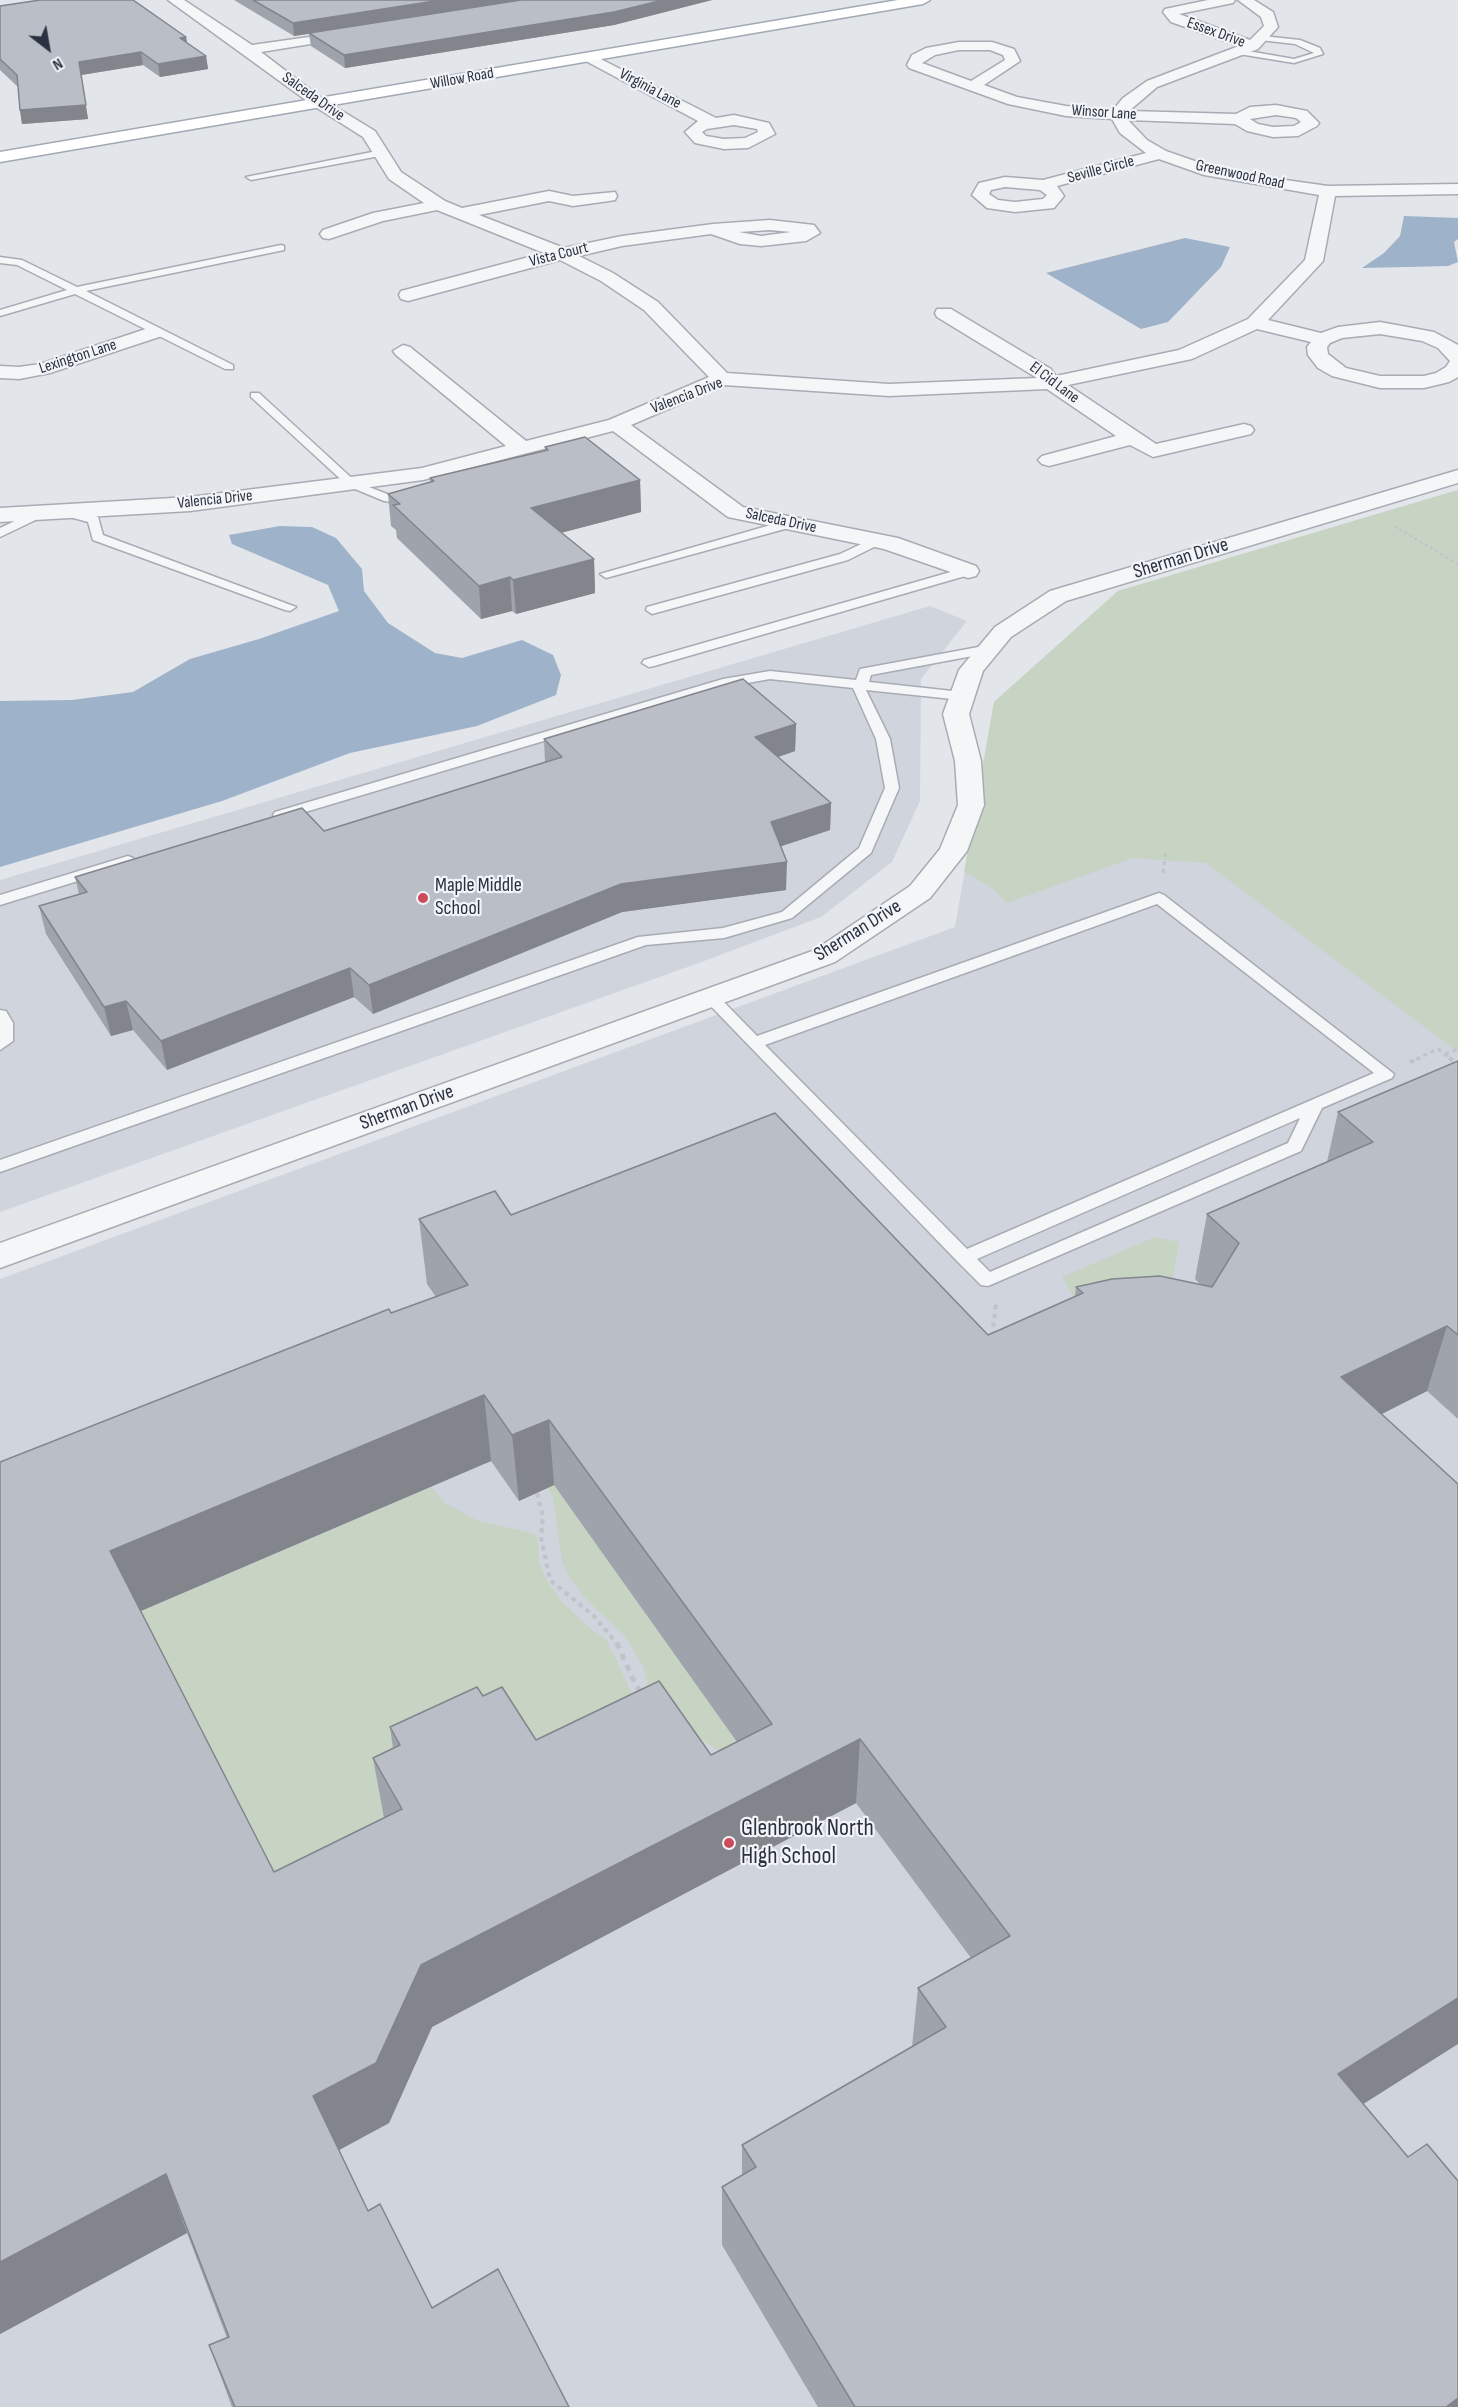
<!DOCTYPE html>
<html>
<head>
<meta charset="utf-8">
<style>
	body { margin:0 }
	#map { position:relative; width:1458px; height:2407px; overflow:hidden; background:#e2e5ea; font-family:"Sofia Sans Condensed",sans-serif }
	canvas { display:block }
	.north { position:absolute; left:18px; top:18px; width:60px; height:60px; -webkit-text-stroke:4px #f2f4f7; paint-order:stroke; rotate:149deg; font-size:16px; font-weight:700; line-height:24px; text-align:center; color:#2a3241 }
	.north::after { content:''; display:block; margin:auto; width:21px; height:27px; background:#2a3241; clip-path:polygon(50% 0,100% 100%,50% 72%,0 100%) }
</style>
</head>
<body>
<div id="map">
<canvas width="1458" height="2407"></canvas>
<div class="north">N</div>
</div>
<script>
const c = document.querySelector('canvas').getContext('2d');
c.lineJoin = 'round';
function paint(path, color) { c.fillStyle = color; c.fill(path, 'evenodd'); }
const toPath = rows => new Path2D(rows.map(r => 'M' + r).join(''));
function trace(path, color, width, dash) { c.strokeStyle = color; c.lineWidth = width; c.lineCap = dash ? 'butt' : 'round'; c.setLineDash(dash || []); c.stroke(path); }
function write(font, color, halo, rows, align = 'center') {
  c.font = font + ' "Sofia Sans Condensed",sans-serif'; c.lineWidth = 4.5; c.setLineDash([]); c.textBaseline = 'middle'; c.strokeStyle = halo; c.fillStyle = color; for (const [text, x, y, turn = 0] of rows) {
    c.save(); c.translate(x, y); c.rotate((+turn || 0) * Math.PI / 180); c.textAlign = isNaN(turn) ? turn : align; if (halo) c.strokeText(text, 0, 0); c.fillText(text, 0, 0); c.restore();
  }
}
paint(toPath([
	[1458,490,1458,2407,0,2407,0,1279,955,927,994,702,1118,591],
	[930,606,967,621,921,679,920,801,892,862,821,917,696,964,0,1212,0,880]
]), '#d0d4dc');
paint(toPath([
	[1458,490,1458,1052,1206,863,1133,858,1007,903,988,885,964,872,994,702,1118,591],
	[1155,1237,1179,1242,1168,1305,1079,1307,1062,1277],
	[554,1485,752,1763,731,1760,677,1722,648,1686,643,1666,624,1635,586,1599,569,1577,562,1561,553,1497,548,1488],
	[431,1487,445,1503,476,1520,535,1534,538,1540,539,1562,546,1579,560,1600,593,1631,606,1639,643,1716,303,1963,118,1621]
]), '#c7d4c3');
paint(toPath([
	[1404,216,1458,218,1458,239,1454,242,1458,262,1448,266,1362,268,1384,253,1400,236],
	[1185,238,1230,247,1221,267,1168,322,1141,329,1046,273],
	[280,526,312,527,336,538,362,569,364,591,388,623,435,653,462,658,522,640,553,655,561,675,556,695,477,726,350,753,222,801,0,867,0,701,72,700,133,692,190,659,259,639,339,611,328,585,232,544,229,535]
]), '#9eb2c9');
const service = toPath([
	[1263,36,1300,40,1320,48,1323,54,1294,63,1239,54,1242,50,1294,59,1314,53,1295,44,1260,40,1263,36],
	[382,150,385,151,385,155,251,180,246,177,382,150],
	[281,245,284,246,284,250,86,291,233,365,233,369,225,369,75,294,0,316,0,310,67,290,17,265,0,263,0,257,22,260,77,287,281,245],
	[251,393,259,393,356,482,387,494,411,497,417,501,411,505,384,501,348,486,251,397,251,393],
	[63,507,98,517,103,535,296,607,290,611,285,610,93,540,88,522,59,514,59,508,63,507],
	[42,508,46,509,46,515,0,537,0,528,42,508],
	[788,520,794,524,792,527,606,578,600,574,788,520],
	[876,537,880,538,880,544,848,560,652,614,646,610,647,607,840,554,876,537],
	[968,567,974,571,972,574,654,666,649,667,642,663,644,660,968,567],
	[989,645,994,646,994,652,871,675,869,682,962,692,969,696,962,700,866,690,890,739,899,788,871,853,792,918,724,938,646,945,0,1172,0,1160,638,937,723,928,782,912,859,848,885,788,876,739,853,688,770,679,725,687,285,818,275,818,273,815,275,812,723,679,770,671,856,680,860,669,989,645],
	[128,856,133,858,136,861,133,864,0,905,0,895,128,856],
	[1159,893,1164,895,1394,1074,1392,1078,1322,1108,1301,1151,988,1286,981,1285,957,1261,704,999,706,996,718,996,757,1036,1159,893],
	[1157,904,1374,1073,967,1249,765,1045,1157,904],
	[1300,1118,1288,1143,990,1272,977,1259,1300,1118],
	[0,1010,6,1011,13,1023,13,1041,0,1050,0,1010]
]);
const minor = toPath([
	[168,0,184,0,252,45,359,30,361,33,359,36,354,37,261,52,324,100,375,131,401,172,445,201,462,208,549,191,573,196,615,192,617,196,615,200,609,201,573,206,549,201,479,215,564,248,622,236,713,224,770,220,814,225,820,233,806,241,761,246,740,244,711,234,622,246,579,256,613,273,658,302,727,373,889,384,1037,378,937,317,935,313,937,309,951,309,1051,369,1056,376,1179,350,1248,319,1305,260,1319,195,1204,175,1159,159,1057,186,1064,196,1054,208,1015,212,987,208,972,195,979,183,1005,177,1043,180,1146,153,1120,133,1112,119,1066,116,1008,104,909,68,907,65,912,55,926,48,959,42,992,42,1014,49,1020,61,984,85,1017,97,1066,106,1113,110,1123,98,1147,81,1239,46,1171,22,1163,12,1165,9,1208,0,1235,0,1233,3,1179,14,1250,40,1264,26,1261,17,1238,0,1254,0,1273,12,1278,27,1258,49,1157,87,1129,111,1236,114,1250,107,1276,105,1307,111,1319,123,1317,126,1298,136,1273,137,1247,131,1235,124,1128,120,1147,140,1166,151,1209,166,1250,175,1328,186,1458,184,1458,194,1335,196,1323,261,1268,320,1321,333,1338,327,1380,322,1434,332,1458,345,1458,377,1449,382,1424,388,1380,388,1332,376,1318,368,1308,355,1307,347,1311,342,1257,329,1192,359,1068,385,1156,444,1244,424,1251,426,1254,430,1251,434,1153,457,1130,445,1049,466,1042,464,1038,460,1042,456,1116,436,1047,389,889,396,724,385,631,425,743,507,898,538,976,566,979,571,976,576,968,578,884,549,728,517,613,431,423,480,190,511,0,522,0,508,190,497,422,468,506,446,396,355,393,351,403,345,410,347,526,441,609,420,709,377,644,310,601,281,560,260,408,301,401,299,399,295,401,291,544,253,437,210,383,221,329,239,323,238,320,234,323,230,373,213,424,203,389,179,363,137,314,106,168,0],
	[959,50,990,50,1003,55,1005,60,971,81,922,63,935,55,959,50],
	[1276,115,1296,118,1301,122,1294,126,1273,127,1258,124,1250,119,1276,115],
	[1005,187,1040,190,1047,195,1043,199,1015,202,998,200,989,194,991,190,1005,187],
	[770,230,791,232,761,236,739,232,770,230],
	[1380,334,1422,341,1438,348,1450,361,1446,367,1436,373,1424,376,1380,376,1346,368,1328,354,1327,347,1330,343,1342,338,1380,334],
	[589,53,716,118,734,115,769,123,775,134,748,148,724,149,695,143,685,132,698,121,584,60,582,57,584,54,589,53],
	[734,125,757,129,758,132,745,138,724,139,706,136,702,132,707,129,734,125],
	[155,326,165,332,162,336,50,373,19,379,0,378,0,366,19,367,40,364,155,326],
	[1458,470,1458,483,1066,601,1011,637,983,671,969,714,981,761,984,805,967,851,930,898,835,962,0,1268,0,1243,815,950,910,886,940,849,958,805,955,761,943,714,959,670,995,627,1050,591,1458,470]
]);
const primary = toPath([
	[898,0,930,0,923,4,0,162,0,152,898,0]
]);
trace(service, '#a7acb4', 3);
trace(minor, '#a7acb4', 3);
trace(primary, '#a1a9b5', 3);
trace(toPath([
	[1394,526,1458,564]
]), '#c0c3c8', 2, [3, 3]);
trace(toPath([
	[1163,873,1166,851],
	[1445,1054,1458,1049],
	[1416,1059,1438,1049,1451,1059]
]), '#c0c3c8', 3, [4, 4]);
trace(toPath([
	[1449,1058,1458,1064],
	[1410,1062,1420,1058],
	[992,1336,996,1304],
	[537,1493,543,1516,541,1537,550,1580,594,1616,618,1645]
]), '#c0c3c8', 4, [4.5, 4.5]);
trace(toPath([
	[617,1643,636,1686,642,1693]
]), '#c0c3c8', 5, [6, 6]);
paint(service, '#f5f6f8');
paint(minor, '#f5f6f8');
paint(primary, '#fff');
paint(toPath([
	[234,0,712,0,614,25,345,68,311,46,309,34,294,36],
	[0,6,186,37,187,43,206,56,208,69,160,77,143,65,81,75,88,119,22,124,20,110,18,87,0,70],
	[545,447,640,480,641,512,561,533,594,559,595,593,516,614,512,611,481,619,397,538,396,530,391,526,388,494,430,482,430,478,545,450],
	[796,724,795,751,778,757,831,803,830,830,781,846,786,890,622,912,373,1014,354,997,167,1070,133,1030,111,1036,46,934,39,906,79,894,75,877,324,831,545,762,544,739],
	[1458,1061,1458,1419,1427,1391,1382,1414,1363,2104,1458,2407,818,2407,722,2245,722,2187,742,2175,742,2145,912,2047,918,1988,971,1958,856,1803,432,2027,389,2123,339,2150,368,2211,432,2308,569,2407,232,2407,209,2345,227,2338,187,2233,0,2334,0,1462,391,1313,436,1297,427,1284,419,1219,511,1215,988,1335,1075,1297,1076,1287,1200,1284,1195,1279,1207,1214,1327,1162,1338,1112],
	[491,1461,519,1501,554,1485,737,1742,711,1755,536,1740,483,1696,390,1727,393,1748,373,1758,384,1818,274,1872,141,1611]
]), '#9fa3ab');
paint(toPath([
	[441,0,521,0,294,36,293,23],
	[663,0,712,0,614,25,345,68,344,55],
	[186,37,188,50,180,38],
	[141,52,143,65,81,75,88,119,22,124,20,110,79,62],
	[206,56,208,69,160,77,158,64],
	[640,480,641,512,533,540,531,508],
	[594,559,595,593,516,614,513,580],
	[510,577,512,611,481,619,479,586],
	[796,724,795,751,755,765,755,737],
	[831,803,830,830,770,850,771,822],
	[787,862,786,890,622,912,373,1014,369,985,621,884],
	[350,968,354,997,167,1070,161,1041],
	[126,1001,133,1030,111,1036,104,1007],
	[1447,1326,1427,1391,1324,1443,1341,1377],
	[484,1395,491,1461,129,1616,110,1551],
	[549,1420,554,1485,519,1501,512,1435],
	[860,1739,856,1803,432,2027,389,2123,328,2156,313,2096,421,1965],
	[1458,1998,1458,2044,1316,2134,1338,2074],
	[166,2174,187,2233,0,2334,0,2262],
	[1458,2398,1458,2407,1446,2407]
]), '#82858b');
const building = toPath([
	[40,0,133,0,186,37,180,38,206,56,158,64,141,52,79,62,86,105,20,110,17,75,0,59,0,6,40,0],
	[253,0,441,0,293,23,253,0],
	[521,0,663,0,614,12,344,55,309,33,521,0],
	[585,437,640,480,531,508,594,559,513,580,510,577,479,586,393,505,400,504,388,494,434,481,430,478,548,450,545,447,585,437],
	[743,679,796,724,755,737,831,803,771,822,787,862,621,884,369,985,350,968,161,1041,126,1001,104,1007,39,906,87,892,75,877,302,808,324,831,562,757,544,739,743,679],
	[1458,1061,1458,1335,1447,1326,1341,1377,1458,1484,1458,1998,1338,2074,1408,2157,1427,2144,1458,2181,1458,2398,1446,2407,855,2407,722,2187,756,2167,742,2145,946,2027,918,1988,1010,1936,860,1739,421,1965,376,2063,313,2096,368,2211,380,2204,432,2308,498,2269,569,2407,235,2407,209,2345,229,2337,166,2174,0,2262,0,1462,389,1309,391,1313,468,1285,419,1219,495,1191,511,1215,775,1113,988,1335,1083,1293,1076,1287,1112,1279,1160,1276,1212,1287,1239,1243,1207,1214,1373,1142,1338,1112,1458,1061],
	[484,1395,512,1435,549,1420,772,1724,711,1755,659,1681,536,1740,502,1687,483,1696,477,1687,390,1727,400,1745,373,1758,402,1809,274,1872,110,1551,484,1395]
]);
paint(building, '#b9bec7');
trace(building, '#82858b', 1.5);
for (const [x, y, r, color] of [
	[423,898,6,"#cb4b5c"],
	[729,1843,6,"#cb4b5c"]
]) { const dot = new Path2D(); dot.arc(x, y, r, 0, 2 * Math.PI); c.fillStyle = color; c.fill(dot); trace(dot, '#f2f4f7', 2); }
write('16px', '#2a3241', '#f2f4f7', [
	["Essex Drive",1216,33,20],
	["Willow Road",462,79,-10],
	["Virginia Lane",650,89,28],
	["Salceda Drive",313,97,35],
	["Winsor Lane",1104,113,4],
	["Seville Circle",1101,170,-15],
	["Greenwood Road",1240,175,12],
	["Vista Court",559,255,-14],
	["Lexington Lane",78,357,-18],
	["El Cid Lane",1054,383,37],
	["Valencia Drive",687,396,-21],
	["Valencia Drive",215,500,-6],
	["Salceda Drive",781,521,12]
]);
write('20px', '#2a3241', '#f2f4f7', [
	["Sherman Drive",1181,559,-17],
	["Sherman Drive",858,931,-32],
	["Sherman Drive",407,1108,-20]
]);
write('20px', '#2a3241', '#f2f4f7', [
	["Maple Middle",435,886],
	["School",435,909]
], 'left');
write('24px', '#2a3241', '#f2f4f7', [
	["Glenbrook North",741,1829],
	["High School",741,1857]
], 'left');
</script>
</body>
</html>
